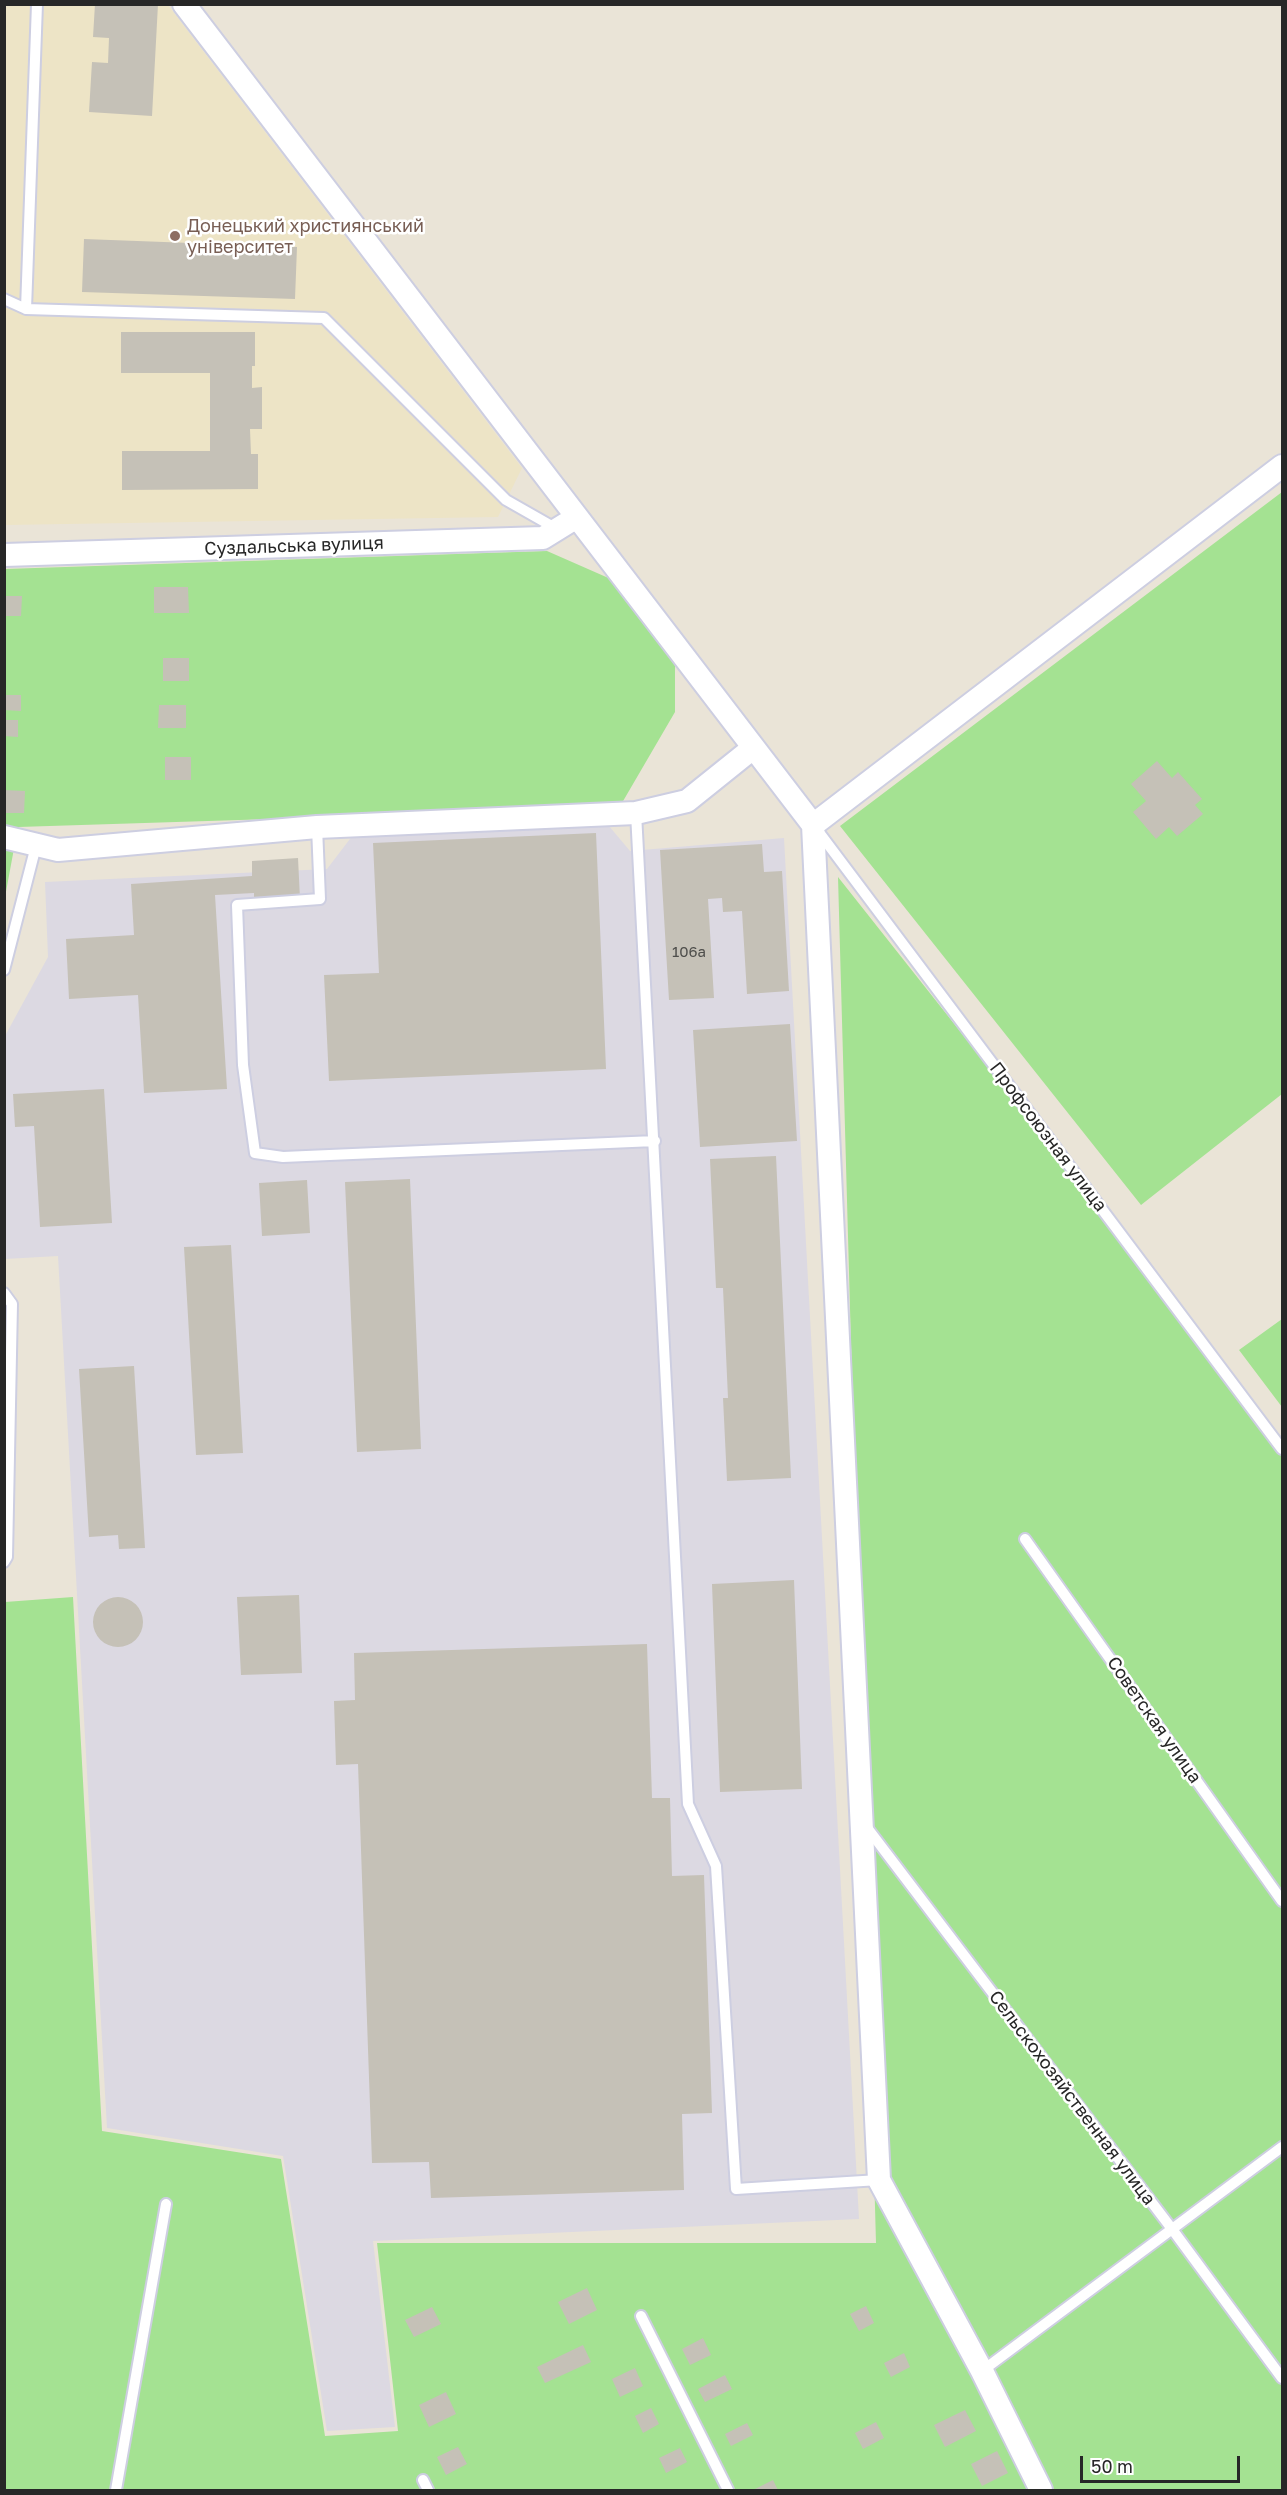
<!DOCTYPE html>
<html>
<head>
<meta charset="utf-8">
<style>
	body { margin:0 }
	#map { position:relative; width:1287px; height:2495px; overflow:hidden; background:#eae4d7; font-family:"Golos Text",sans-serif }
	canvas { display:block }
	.frame { position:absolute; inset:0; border:6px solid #272727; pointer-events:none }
	.scale { position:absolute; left:1080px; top:2456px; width:160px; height:27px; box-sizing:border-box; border:3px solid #272727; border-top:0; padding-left:8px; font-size:18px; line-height:21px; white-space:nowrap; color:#272727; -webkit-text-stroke:4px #fff; paint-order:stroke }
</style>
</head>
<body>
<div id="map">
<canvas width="1287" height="2495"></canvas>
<div class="frame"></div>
<div class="scale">50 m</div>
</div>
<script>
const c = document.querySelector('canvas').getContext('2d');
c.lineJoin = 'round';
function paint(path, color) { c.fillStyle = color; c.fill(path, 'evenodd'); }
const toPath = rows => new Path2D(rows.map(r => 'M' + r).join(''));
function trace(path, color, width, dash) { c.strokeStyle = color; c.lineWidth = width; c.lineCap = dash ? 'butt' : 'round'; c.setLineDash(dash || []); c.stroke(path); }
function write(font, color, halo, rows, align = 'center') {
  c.font = font + ' "Golos Text",sans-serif'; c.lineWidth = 5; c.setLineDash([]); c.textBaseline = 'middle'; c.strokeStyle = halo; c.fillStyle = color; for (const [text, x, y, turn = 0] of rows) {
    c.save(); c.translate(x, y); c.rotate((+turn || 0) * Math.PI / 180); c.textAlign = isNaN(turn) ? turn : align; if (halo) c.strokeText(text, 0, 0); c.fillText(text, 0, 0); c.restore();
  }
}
paint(toPath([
	[609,826,630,851,784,838,859,2219,373,2241,395,2427,327,2431,283,2156,107,2128,58,1256,5,1259,5,1036,48,957,45,882,327,869,353,835]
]), '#dcd9e2');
paint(toPath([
	[4,5,168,5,522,468,498,517,5,525]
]), '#ede4c6');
paint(toPath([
	[1282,492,1282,1094,1141,1205,840,826],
	[547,551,613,580,675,660,675,712,619,808,18,827,5,897,5,569],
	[838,877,1282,1438,1282,2490,5,2490,5,1602,73,1597,102,2131,281,2159,325,2436,398,2431,377,2243,876,2243],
	[1282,1319,1282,1407,1239,1350]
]), '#a4e292');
paint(toPath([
	[95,4,158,4,152,116,89,112,92,62,108,63,109,38,93,37],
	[84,239,297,247,295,299,82,292],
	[121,332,255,332,255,366,252,366,252,388,262,387,262,429,250,429,251,454,258,454,258,489,122,490,122,451,210,451,210,373,121,373],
	[154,587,188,587,189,613,154,613],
	[4,596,22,596,21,616,4,616],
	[163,658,189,658,189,681,163,681],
	[4,695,21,695,21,711,4,710],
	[159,705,186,705,186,728,158,728],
	[4,720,18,720,18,737,4,736],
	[165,757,191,757,191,780,165,780],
	[1157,761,1172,778,1178,772,1202,799,1195,805,1203,814,1177,836,1169,827,1156,839,1133,812,1146,801,1131,784],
	[4,790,25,791,24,813,4,813],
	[596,833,606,1069,329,1081,324,975,379,973,373,843],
	[762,844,764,872,782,871,789,991,747,994,742,911,723,912,722,898,708,899,714,998,669,1000,660,850],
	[298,858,300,899,254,901,254,893,215,895,227,1089,144,1093,138,995,69,999,66,939,134,935,131,884,252,876,252,861],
	[790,1024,797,1141,700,1147,693,1030],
	[104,1089,112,1223,40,1227,34,1126,15,1127,13,1094],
	[776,1156,791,1478,727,1481,723,1398,728,1398,723,1288,716,1288,710,1159],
	[410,1179,421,1449,357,1452,345,1182],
	[307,1180,310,1233,262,1236,259,1183],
	[231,1245,243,1453,196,1455,184,1247],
	[134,1366,145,1548,119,1549,118,1535,89,1537,79,1369],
	[794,1580,802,1789,720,1792,712,1584],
	[299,1595,302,1673,241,1675,237,1597],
	'93 1622a25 25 0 1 1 50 0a25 25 0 1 1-50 0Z',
	[647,1644,652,1798,670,1798,672,1876,704,1875,712,2113,682,2114,684,2190,431,2198,429,2162,372,2163,358,1764,336,1765,334,1701,355,1700,354,1653],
	[587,2288,597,2310,569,2324,558,2302],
	[866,2306,874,2323,859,2331,850,2314],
	[432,2307,441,2324,414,2337,405,2320],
	[703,2338,711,2355,690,2365,682,2349],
	[583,2345,591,2362,545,2383,537,2367],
	[904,2353,910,2367,891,2377,884,2363],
	[635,2368,643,2386,620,2397,612,2379],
	[725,2375,732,2389,705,2402,698,2389],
	[446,2392,456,2414,429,2427,419,2405],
	[651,2408,659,2424,643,2433,635,2416],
	[965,2410,976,2431,945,2447,934,2425],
	[876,2422,884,2438,863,2449,855,2433],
	[747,2423,753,2435,731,2446,725,2434],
	[458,2447,467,2464,446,2475,437,2457],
	[680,2448,687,2462,666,2473,659,2458],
	[997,2451,1008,2473,982,2486,971,2464],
	[773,2480,778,2490,753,2490]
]), '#c5c1b7');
const service = toPath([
	[4,299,26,309,324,318,506,500,557,529],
	[26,309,37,4],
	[636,813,688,1804,716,1866,736,2189,879,2180],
	[317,827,320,899,237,905,243,1065,255,1153,283,1157,655,1141],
	[818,831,1282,1449],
	[4,970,36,846],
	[4,1293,12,1304,7,1557,4,1562],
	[1025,1539,1282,1901],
	[865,1825,1172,2229,1282,2378],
	[641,2316,728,2490],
	[982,2371,1282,2147],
	[423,2480,428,2490],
	[116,2490,166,2204]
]);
const minor = toPath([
	[184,4,813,825,1282,466],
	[4,555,543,538,577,517],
	[813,825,879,2180,982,2371,1041,2490],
	[4,837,58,850,317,827,636,813,687,801,753,748]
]);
trace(service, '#cdcee1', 14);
trace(minor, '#cdcee1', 26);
trace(service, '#fff', 10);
trace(minor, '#fff', 22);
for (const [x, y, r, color] of [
	[175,236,6,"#8d6e63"]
]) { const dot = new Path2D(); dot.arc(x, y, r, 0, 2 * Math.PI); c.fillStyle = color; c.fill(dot); trace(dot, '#fff', 2); }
write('15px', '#4e4e4b', null, [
	["106а",689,952]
]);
write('18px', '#785e54', '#fff', [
	["Донецький християнський",187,226],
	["університет",187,247]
], 'left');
write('18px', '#272727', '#fff', [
	["Суздальська вулиця",294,546,-2],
	["Профсоюзная улица",1048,1137,53],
	["Советская улица",1154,1720,55],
	["Сельскохозяйственная улица",1072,2098,53]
]);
</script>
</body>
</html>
